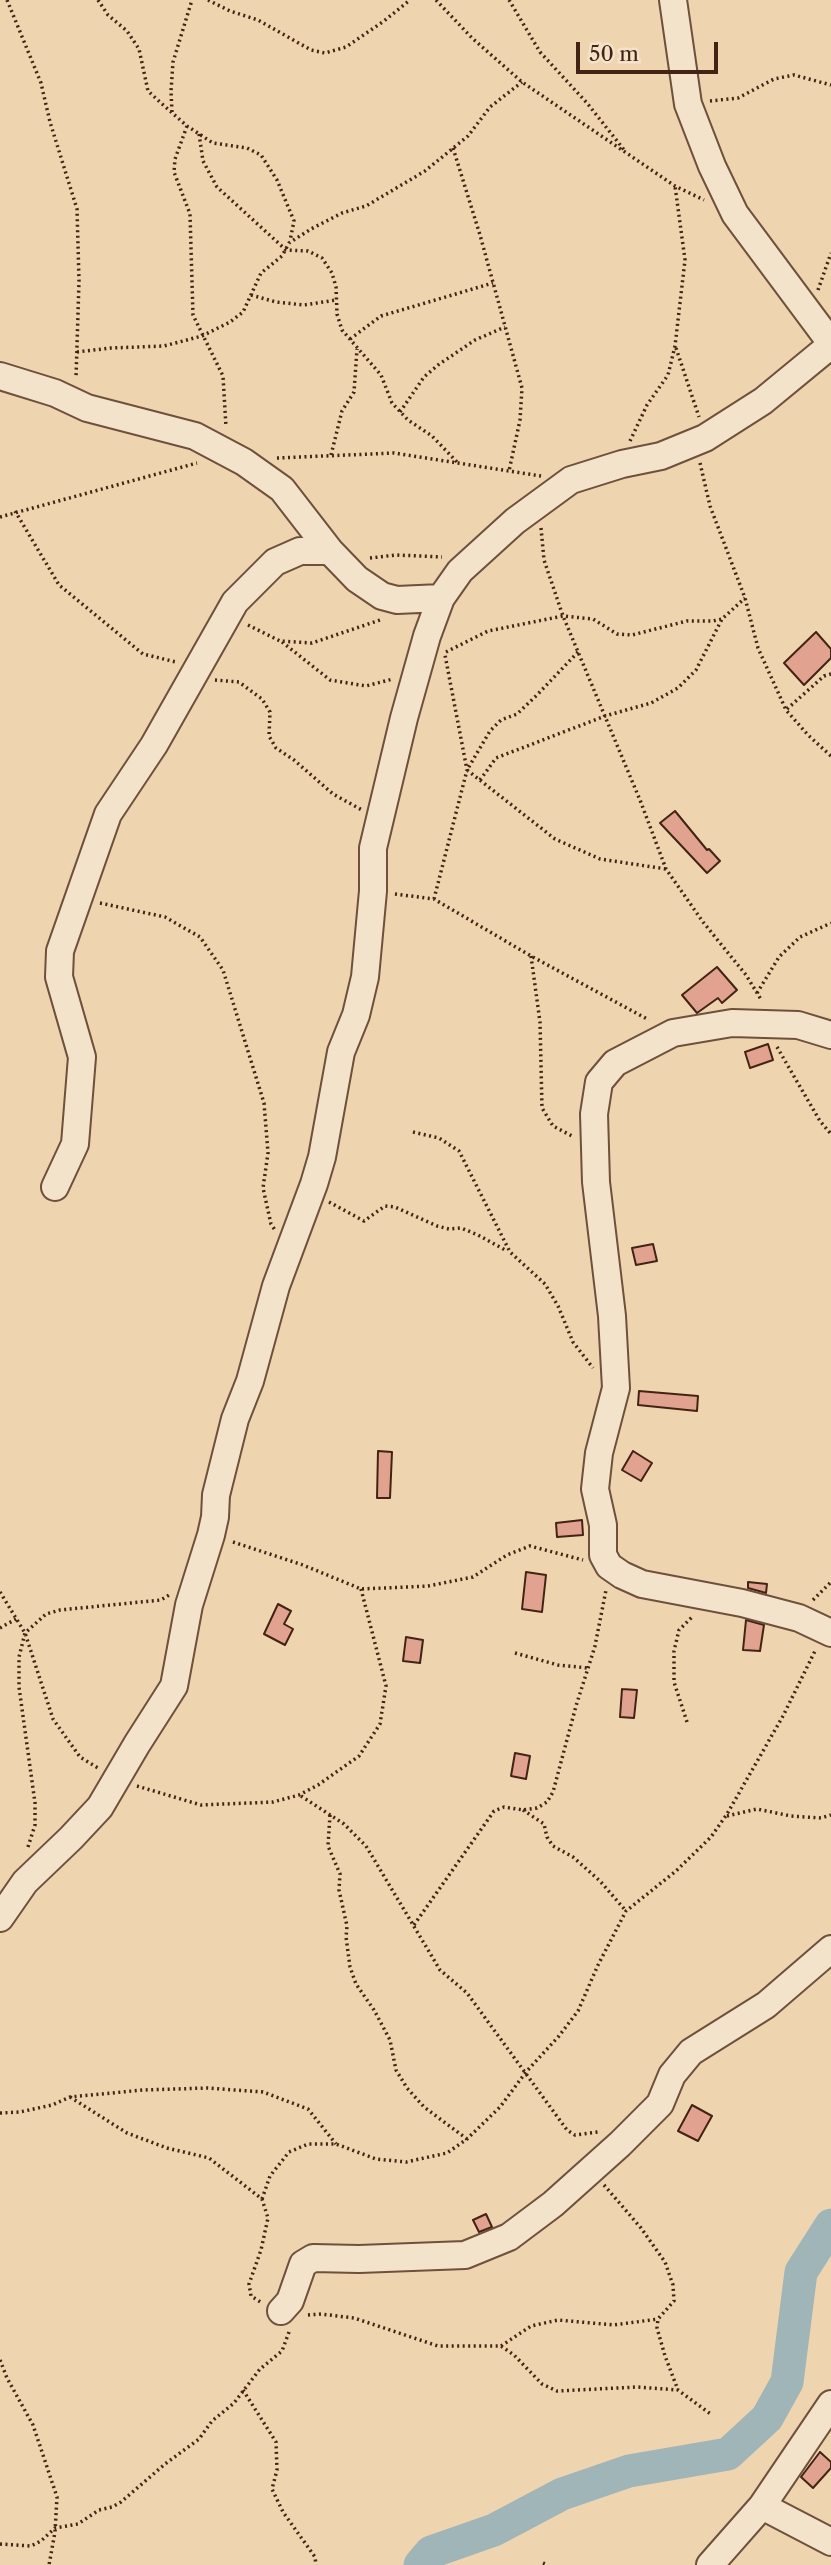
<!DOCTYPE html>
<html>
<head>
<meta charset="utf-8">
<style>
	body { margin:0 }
	#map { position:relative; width:831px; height:2565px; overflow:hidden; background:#eed4af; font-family:"Libre Caslon Text",serif }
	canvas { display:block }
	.scale { position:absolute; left:576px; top:42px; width:142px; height:32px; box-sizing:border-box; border:4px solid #432414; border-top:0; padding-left:9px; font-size:21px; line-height:24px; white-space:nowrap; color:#432414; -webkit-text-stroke:5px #f4e3cb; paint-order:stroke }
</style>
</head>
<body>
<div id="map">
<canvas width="831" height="2565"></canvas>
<div class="scale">50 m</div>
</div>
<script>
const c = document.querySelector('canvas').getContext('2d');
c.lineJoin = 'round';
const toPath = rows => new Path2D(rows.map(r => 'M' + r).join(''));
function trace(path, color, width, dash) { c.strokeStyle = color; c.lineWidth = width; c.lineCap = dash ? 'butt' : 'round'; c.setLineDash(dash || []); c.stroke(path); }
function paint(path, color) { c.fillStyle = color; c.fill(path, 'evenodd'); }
trace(toPath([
	[420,2565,431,2552,494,2530,562,2494,629,2471,728,2454,767,2418,787,2382,801,2272,831,2225]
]), '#9fb5b7', 33);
const building = toPath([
	[816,632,831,649,831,658,804,685,784,663,816,632],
	[675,811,707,850,709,849,720,861,707,873,660,823,675,811],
	[717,967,737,990,722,1003,718,998,697,1013,682,995,717,967],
	[768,1044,773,1060,750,1068,745,1052,768,1044],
	[653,1244,657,1261,636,1265,632,1248,653,1244],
	[639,1391,698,1396,697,1411,638,1405,639,1391],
	[378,1451,392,1452,390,1498,377,1498,378,1451],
	[633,1451,652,1463,641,1481,622,1470,633,1451],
	[582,1520,583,1535,557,1537,556,1523,582,1520],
	[526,1572,546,1575,542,1612,522,1609,526,1572],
	[748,1582,767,1584,766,1593,748,1588,748,1582],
	[278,1604,291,1611,284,1624,293,1629,285,1645,264,1634,278,1604],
	[746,1620,764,1625,760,1651,743,1650,746,1620],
	[406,1637,423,1640,420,1663,403,1661,406,1637],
	[622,1689,637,1690,634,1718,620,1717,622,1689],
	[515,1753,530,1756,526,1779,511,1776,515,1753],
	[692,2105,712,2116,698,2141,678,2131,692,2105],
	[486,2214,492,2227,479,2232,473,2220,486,2214],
	[820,2452,831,2462,831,2468,813,2488,801,2477,820,2452]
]);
paint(building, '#e1a290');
trace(building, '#432414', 2);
const minor = toPath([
	[673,0,688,104,712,166,735,214,831,343],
	[0,376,55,393,87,408,195,436,244,462,282,489,330,551,357,579,382,596,397,600,441,598],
	[831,1035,798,1025,732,1023,673,1033,615,1063,599,1082,594,1114,596,1182,612,1316,616,1388,599,1453,595,1489,603,1525,603,1555,609,1566,622,1575,642,1584,742,1603,799,1618,831,1633],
	[55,1187,75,1144,82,1057,59,977,60,951,108,814,154,745,235,602,275,562,300,551,330,551],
	[0,1918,25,1882,71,1838,100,1807,137,1744,174,1686,189,1605,211,1535,215,1517,216,1495,235,1419,250,1381,276,1286,314,1184,322,1157,341,1052,356,1015,365,977,373,891,373,848,404,718,427,636,441,598,460,571,515,521,571,480,622,464,661,456,705,438,763,401,831,345],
	[281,2311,290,2301,303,2264,313,2258,359,2259,465,2255,509,2237,553,2204,620,2144,660,2104,672,2075,691,2052,766,2005,831,1949],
	[762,2506,831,2542],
	[710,2565,762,2506,831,2404]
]);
trace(minor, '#6e503b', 30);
trace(toPath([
	[7,0,41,83,50,122,77,209,79,281,76,378],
	[98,0,108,15,127,31,139,49,148,91,161,103,187,126,213,143,247,148,261,155,277,180,294,221,290,241],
	[208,0,230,11,258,20,311,50,325,53,346,47,384,21,410,0],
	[436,0,472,38,522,82,675,186,704,200],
	[509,0,540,52,587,103,625,151],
	[710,101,738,98,774,79,794,75,831,85],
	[172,112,171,91,173,62,192,0],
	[187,126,175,159,174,172,190,214,193,315,223,376,226,427],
	[199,134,203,161,217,187,286,250,308,251,322,258,332,273,336,287,337,314,342,330,381,375,392,403,408,420,432,436,458,463],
	[453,148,480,235,522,388,520,420,509,471],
	[818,290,831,253],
	[251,295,276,302,304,305,336,300],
	[350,339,381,316,493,283],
	[676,348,699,417],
	[77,352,111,348,164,346,202,336,230,322,243,312,261,273,282,256,289,243,311,229,342,213,366,206,425,171,468,136,490,107,522,82],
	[400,412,424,377,438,365,475,340,505,327],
	[630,441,647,405,668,375,675,346,685,260,675,186],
	[331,455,342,411,354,392,357,349],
	[277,458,394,453,541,476],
	[700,463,710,506,745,598,758,648,786,710,808,735,831,756],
	[15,511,59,585,143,654,176,662],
	[0,517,197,463],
	[541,528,544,560,563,616,640,800,666,869,703,922,746,975,762,1001],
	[370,558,396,555,442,557],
	[248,625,280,641,312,643,383,619],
	[282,642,330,680,366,686,393,679],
	[446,652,488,631,563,616,593,619,617,634,632,635,687,621,713,621,722,619,745,598],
	[578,652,537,695,517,714,501,720,490,731,467,770,555,839,600,859,666,869],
	[215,680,239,682,262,699,270,712,269,736,276,748,294,760,333,794,362,810],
	[787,709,824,676,831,674],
	[480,780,496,758,605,716,651,703,678,688,696,670,722,619],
	[395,894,434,899,531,956,649,1020],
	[434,899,467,770,445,655],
	[100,903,165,917,200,937,223,970,264,1103,268,1153,263,1188,271,1224,275,1230],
	[531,956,540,1022,542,1108,553,1126,574,1137],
	[757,993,779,957,800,937,831,923],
	[777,1047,820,1121,831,1134],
	[413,1132,439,1138,459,1151,510,1252,545,1284,558,1306,573,1342,593,1368],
	[329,1202,364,1221,385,1206,395,1207,437,1226,449,1229,461,1228,478,1235,507,1251],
	[233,1542,303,1565,361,1589,428,1586,473,1577,507,1555,530,1546,583,1560],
	[0,1592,25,1633,53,1719,80,1757,98,1768],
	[813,1600,831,1582],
	[0,1628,16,1619],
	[515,1653,558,1665,588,1668],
	[687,1722,674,1682,674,1651,679,1630,693,1616],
	[137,1786,201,1805,273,1802,299,1795,318,1785,359,1756,380,1724,386,1686,361,1589],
	[301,1796,344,1824,366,1846,440,1970,467,1993,567,2130,575,2135,598,2132],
	[523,1810,544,1824,547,1837,553,1846,573,1857,600,1881,626,1911],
	[330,1815,328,1846,340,1874,339,1890,347,1926,346,1937,350,1967,356,1984,374,2010,390,2040,396,2070,407,2088,424,2107,467,2139],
	[727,1816,757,1809,791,1816,821,1818,831,1815],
	[28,1847,35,1825,35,1803,19,1687,19,1657,25,1633,46,1614,60,1610,161,1600,169,1595],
	[414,1925,494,1811,504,1807,523,1810,537,1808,547,1802,553,1792,576,1706,595,1646,606,1590],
	[70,2097,127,2133,167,2148,209,2158,262,2199,268,2218,261,2250,249,2284,251,2296,262,2303],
	[0,2113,20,2112,52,2105,70,2097,143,2090,207,2088,263,2092,308,2109,336,2144],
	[604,2185,641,2228,665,2262,673,2285,674,2301,658,2319,657,2328,665,2356,678,2390],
	[262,2199,270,2176,289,2152,308,2144,336,2144,376,2159,406,2162,447,2153,467,2139,500,2107,526,2072,559,2036,578,2011,598,1965,626,1911,676,1871,711,1837,727,1814,783,1716,815,1651],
	[308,2315,321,2314,354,2318,438,2346,501,2346,514,2355,542,2384,557,2391,637,2387,678,2390,712,2415],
	[501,2346,531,2326,558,2320,614,2325,658,2319],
	[0,2360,7,2378,33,2425,57,2497,55,2532,49,2565],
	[243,2390,276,2442,277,2470,272,2489,283,2512,315,2557,316,2565],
	[0,2544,31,2546,41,2541,55,2528,78,2524,99,2510,112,2507,121,2502,165,2464,199,2439,212,2421,234,2403,260,2369,282,2351,289,2332],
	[543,2563,548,2565]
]), '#432414', 3.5, [2, 3.5]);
trace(minor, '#f4e3cb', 26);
</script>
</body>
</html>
